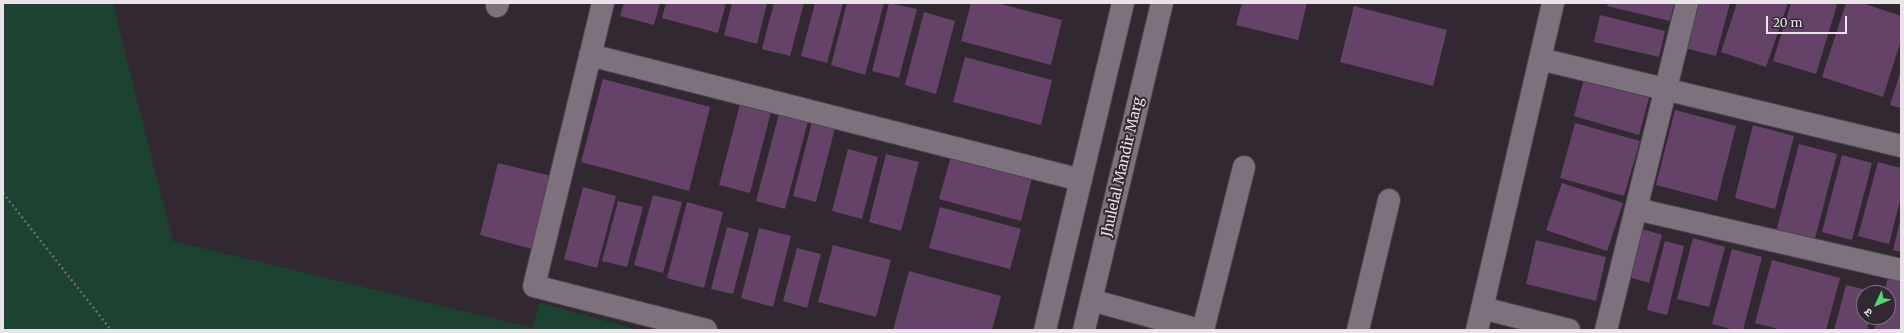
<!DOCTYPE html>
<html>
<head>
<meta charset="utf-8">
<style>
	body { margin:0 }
	#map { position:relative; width:1904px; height:333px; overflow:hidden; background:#312831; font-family:Merriweather,"Noto Sans Devanagari",serif }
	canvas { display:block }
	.frame { position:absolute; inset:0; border:4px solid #eae4ea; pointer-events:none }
	.north { position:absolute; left:1856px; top:285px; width:40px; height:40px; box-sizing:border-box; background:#312831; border:1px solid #7b737b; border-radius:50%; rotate:226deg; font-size:11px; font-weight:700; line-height:16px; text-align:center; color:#eae4ea }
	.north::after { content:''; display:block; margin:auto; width:14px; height:18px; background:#52d673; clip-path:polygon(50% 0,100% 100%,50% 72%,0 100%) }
	.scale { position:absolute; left:1766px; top:16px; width:81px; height:18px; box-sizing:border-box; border:2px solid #eae4ea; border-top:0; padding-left:5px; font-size:12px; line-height:14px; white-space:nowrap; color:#eae4ea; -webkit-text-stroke:3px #312831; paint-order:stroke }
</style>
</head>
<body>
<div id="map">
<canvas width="1904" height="333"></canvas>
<div class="frame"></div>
<div class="north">उ</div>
<div class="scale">20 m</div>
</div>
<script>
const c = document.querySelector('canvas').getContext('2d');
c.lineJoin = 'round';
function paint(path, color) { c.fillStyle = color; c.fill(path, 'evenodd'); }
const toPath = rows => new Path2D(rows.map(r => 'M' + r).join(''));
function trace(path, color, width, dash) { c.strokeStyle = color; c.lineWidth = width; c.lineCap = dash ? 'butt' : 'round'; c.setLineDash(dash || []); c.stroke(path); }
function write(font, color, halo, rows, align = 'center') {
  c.font = font + ' Merriweather,serif'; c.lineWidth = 4; c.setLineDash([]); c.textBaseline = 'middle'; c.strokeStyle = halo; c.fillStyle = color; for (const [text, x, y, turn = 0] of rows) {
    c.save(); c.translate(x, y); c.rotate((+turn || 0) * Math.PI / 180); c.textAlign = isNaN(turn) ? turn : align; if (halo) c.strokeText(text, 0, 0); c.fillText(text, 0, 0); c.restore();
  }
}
paint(toPath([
	[3,3,113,3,173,241,533,328,539,303,639,330,3,330]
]), '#1e4231');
paint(toPath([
	[624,3,660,3,654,25,620,16],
	[666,3,726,3,718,33,662,18],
	[732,3,767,3,757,44,724,35],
	[774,3,804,3,790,56,762,49],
	[815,3,843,3,827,63,801,56],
	[847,3,884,3,865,75,831,65],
	[889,3,917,9,899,78,872,71],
	[971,3,997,3,1062,20,1051,65,961,41],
	[1242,3,1307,3,1298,40,1236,25],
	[1608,3,1674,3,1670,21,1607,6],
	[1692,3,1730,3,1716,56,1681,47],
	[1737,3,1788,3,1766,67,1721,52],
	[1791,3,1831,3,1837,5,1816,74,1773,61],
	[1846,3,1862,3,1901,16,1901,40,1883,97,1822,77],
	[1354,6,1447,30,1433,86,1340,62],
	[924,12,955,21,936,94,905,85],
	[1600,15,1665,31,1659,57,1594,42],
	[965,57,1052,80,1041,125,953,102],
	[1901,70,1901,108,1890,105],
	[1585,75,1650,94,1639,135,1574,116],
	[603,79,710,107,689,191,581,162],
	[741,100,772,108,750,193,719,185],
	[780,110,809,117,785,209,756,201],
	[1675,110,1736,126,1717,201,1656,185],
	[813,118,836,124,816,202,793,196],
	[1575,123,1640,141,1624,196,1560,178],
	[1753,125,1794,136,1775,209,1735,198],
	[1799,144,1837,154,1814,242,1776,232],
	[848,149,878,157,862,219,832,211],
	[886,154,919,162,901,231,869,222],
	[1842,155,1872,163,1852,240,1822,232],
	[951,156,1032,178,1021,221,939,199],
	[1878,162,1901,168,1901,197,1889,244,1858,236],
	[498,163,551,176,532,249,480,235],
	[1562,183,1623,203,1607,251,1546,230],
	[583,187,616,196,597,268,564,259],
	[653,195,682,202,663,273,634,265],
	[618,201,643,207,627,267,602,261],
	[687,202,723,212,704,288,667,278],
	[940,207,1021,229,1010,269,929,248],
	[1900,221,1901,221,1901,252,1893,250],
	[727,227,749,233,733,294,711,289],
	[759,228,791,236,773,307,741,298],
	[1642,229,1662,235,1649,283,1629,277],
	[1693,238,1725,247,1709,307,1677,299],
	[1536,240,1606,257,1596,301,1526,284],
	[1665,241,1684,246,1667,315,1647,310],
	[833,245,891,260,876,317,818,302],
	[797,248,821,254,807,308,783,301],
	[1732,249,1762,257,1743,330,1734,330,1712,324],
	[1772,260,1840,278,1826,330,1782,330,1755,323],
	[909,271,1001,296,992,330,893,330],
	[1889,273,1901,276,1901,330,1874,330,1878,317,1888,317,1888,293,1884,293],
	[1846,285,1876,292,1864,293,1864,317,1870,317,1867,330,1834,330]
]), '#654368');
const minor = toPath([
	[603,3,534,286,706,330],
	[497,6,498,3],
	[590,55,1081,180],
	[1540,59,1901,146],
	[1636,209,1901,270],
	[1091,300,1200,330],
	[1482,308,1569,330],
	[1045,330,1123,3],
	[1084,330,1162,3],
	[1203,330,1244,167],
	[1358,330,1389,200],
	[1477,330,1553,3],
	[1606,330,1687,3]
]);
trace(minor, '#4b434b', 24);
trace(toPath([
	[3,193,111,330]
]), '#726a72', 2.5, [2, 3]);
trace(minor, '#7c717d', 22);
write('14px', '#eae4ea', '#312831', [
	["Jhulelal Mandir Marg",1123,167,-77]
]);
</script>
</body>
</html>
